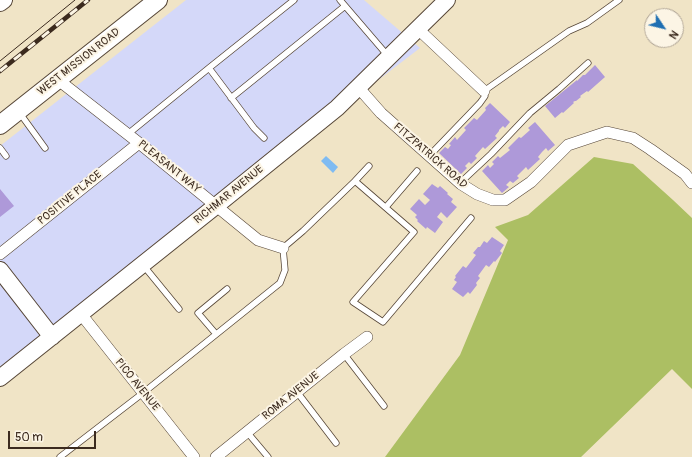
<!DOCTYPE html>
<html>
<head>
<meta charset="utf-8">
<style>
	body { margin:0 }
	#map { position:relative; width:692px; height:457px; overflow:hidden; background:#f0e4c6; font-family:Pangolin,sans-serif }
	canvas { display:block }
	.north { position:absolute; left:644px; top:8px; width:40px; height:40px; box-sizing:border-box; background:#fcf5e5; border:1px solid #afa495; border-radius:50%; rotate:125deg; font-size:11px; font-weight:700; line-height:16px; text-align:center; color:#3b2a1e }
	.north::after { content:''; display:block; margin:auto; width:14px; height:18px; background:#1f6fb2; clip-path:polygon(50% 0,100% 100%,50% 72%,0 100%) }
	.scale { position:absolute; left:8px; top:431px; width:88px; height:18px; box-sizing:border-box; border:2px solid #3b2a1e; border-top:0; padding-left:5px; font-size:12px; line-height:14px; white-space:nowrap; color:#3b2a1e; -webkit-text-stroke:3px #fcf5e5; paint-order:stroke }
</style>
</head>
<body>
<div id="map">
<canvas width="692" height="457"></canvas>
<div class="north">N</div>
<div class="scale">50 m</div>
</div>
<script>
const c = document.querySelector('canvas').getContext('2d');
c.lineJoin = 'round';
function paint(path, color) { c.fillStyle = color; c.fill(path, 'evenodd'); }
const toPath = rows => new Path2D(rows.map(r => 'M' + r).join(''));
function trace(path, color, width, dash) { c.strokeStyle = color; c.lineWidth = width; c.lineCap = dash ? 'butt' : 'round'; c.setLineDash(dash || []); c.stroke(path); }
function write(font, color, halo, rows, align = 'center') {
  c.font = font + ' Pangolin,sans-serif'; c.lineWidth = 4; c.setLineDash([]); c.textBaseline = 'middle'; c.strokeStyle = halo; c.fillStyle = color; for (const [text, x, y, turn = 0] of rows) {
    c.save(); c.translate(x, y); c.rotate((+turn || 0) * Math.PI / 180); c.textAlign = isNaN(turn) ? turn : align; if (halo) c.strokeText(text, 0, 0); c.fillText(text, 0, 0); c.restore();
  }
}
paint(toPath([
	[186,0,364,0,420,48,0,370,0,146]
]), '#d4d8f9');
paint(toPath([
	[594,157,633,164,673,200,692,218,692,389,672,369,581,457,385,457,460,355,508,240,495,227,528,215]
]), '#acbf63');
paint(toPath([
	[326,156,338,167,333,173,321,161]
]), '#7fbbf2');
paint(toPath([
	[595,65,605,77,588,92,587,91,580,96,581,97,576,101,575,101,573,102,574,103,563,113,562,112,555,118,545,106,577,80,577,81,583,75,585,75],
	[490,103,510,122,505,128,503,126,499,130,499,131,495,136,497,138,485,149,483,147,475,156,477,158,471,164,469,162,465,166,467,168,461,174,439,153,445,147,448,149,451,145,449,144,455,137,457,140,466,130,464,128,474,118,477,120,486,110,485,108],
	[535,122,555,145,548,151,546,148,542,152,538,157,540,159,528,170,526,167,517,176,519,178,513,183,510,181,506,185,509,187,502,193,482,171,488,165,490,168,494,164,492,162,498,156,500,158,510,150,508,148,519,137,521,138,530,130,528,128],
	[432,184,438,188,440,186,448,193,447,194,453,199,451,202,457,207,447,218,441,212,437,217,443,222,435,233,427,227,426,229,417,221,418,220,415,217,417,215,410,209,419,199,425,205,430,200,423,194],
	[0,189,14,206,0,217],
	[492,237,504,245,500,251,502,253,495,262,494,261,489,267,486,265,478,276,480,278,476,283,477,285,470,294,468,292,463,297,452,289,457,282,454,280,456,277,455,276,463,266,466,268,476,255,473,253,478,247,480,247,484,241,487,243]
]), '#ae99d9');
const lane = toPath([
	[340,0,388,56],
	[231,98,345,6],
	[19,112,45,148],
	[128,134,209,68],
	[264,138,254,128,209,68,294,0],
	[0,148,6,156],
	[430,155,480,103,485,96,484,91,569,31,587,23,619,0],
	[369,166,355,181,414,232,353,302,383,322,471,218],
	[460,183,491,154,530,113,559,89,588,63],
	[386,207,417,171],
	[143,265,179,309],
	[216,334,198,313,227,289],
	[344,354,384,406],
	[297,392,336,443],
	[247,432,268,457],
	[60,457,143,393,280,283,285,270,283,248,303,231,355,181]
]);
const street = toPath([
	[418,29,484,91],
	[57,79,139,143,258,240,283,248],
	[358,87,381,113,461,184,477,194,493,200,505,200,531,182,568,145,607,132,633,138,650,149,685,174,692,183],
	[0,254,139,143],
	[81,314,194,457],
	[216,457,344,354,367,337]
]);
const secondary = toPath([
	[0,3,4,0],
	[0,270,52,337],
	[0,378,217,205,337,108,447,0]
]);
const primary = toPath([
	[0,125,158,0]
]);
trace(lane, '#564637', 7);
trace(street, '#564637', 12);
trace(secondary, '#564637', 18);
trace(primary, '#564637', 20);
trace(lane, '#fff', 5.5);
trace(street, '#fff', 11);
trace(secondary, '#fff', 16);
trace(primary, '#fff', 18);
trace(toPath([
	[0,61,75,0]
]), '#3b2a1e', 1);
const rail = toPath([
	[0,71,88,0]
]);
trace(rail, '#3b2a1e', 4.5);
trace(rail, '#fcf5e5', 3, [9]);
write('11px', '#3b2a1e', '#fcf5e5', [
	["WEST MISSION ROAD",79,62,-38],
	["FITZPATRICK ROAD",430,156,41],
	["PLEASANT WAY",169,167,39],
	["RICHMAR AVENUE",229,195,-39],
	["POSITIVE PLACE",70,198,-39],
	["PICO AVENUE",137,385,51],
	["ROMA AVENUE",291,396,-39]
]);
</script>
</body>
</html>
